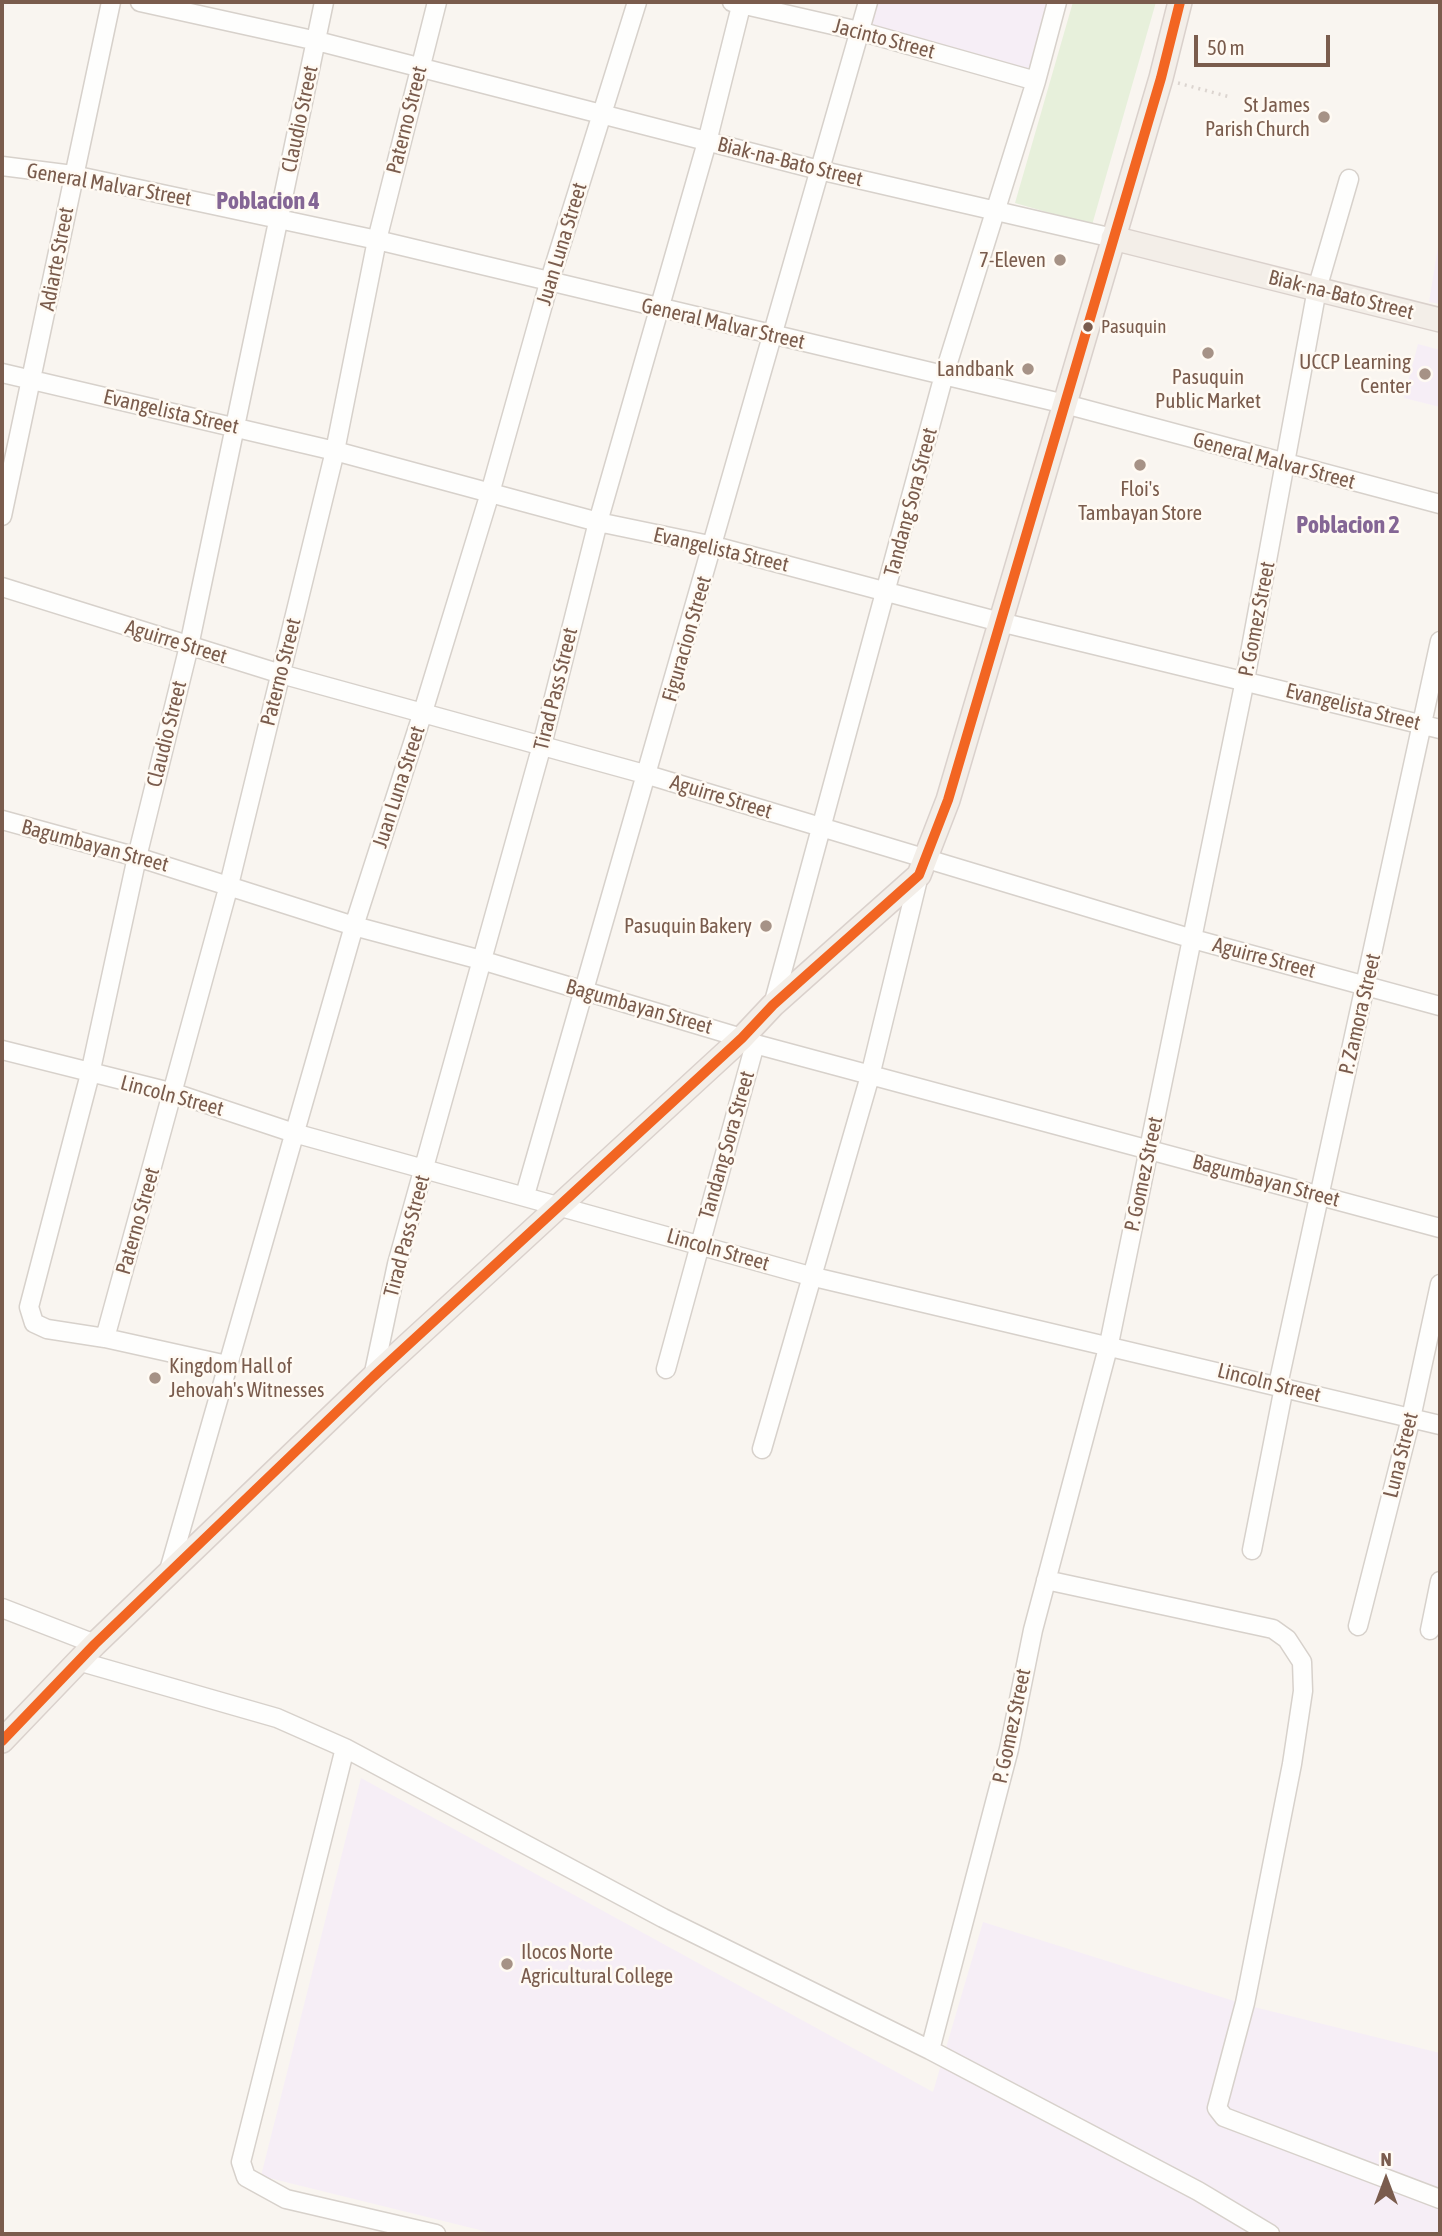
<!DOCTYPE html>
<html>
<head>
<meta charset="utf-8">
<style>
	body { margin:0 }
	#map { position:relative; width:1442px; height:2236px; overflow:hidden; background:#f9f5f0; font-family:"Asap Condensed",sans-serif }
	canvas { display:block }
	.frame { position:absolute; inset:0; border:4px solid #7a5c4d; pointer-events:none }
	.north { position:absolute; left:1351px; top:2145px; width:70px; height:70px; -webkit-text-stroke:5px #fffaf3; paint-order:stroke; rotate:0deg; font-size:19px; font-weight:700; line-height:28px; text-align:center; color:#7a5c4d }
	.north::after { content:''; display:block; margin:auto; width:24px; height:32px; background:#7a5c4d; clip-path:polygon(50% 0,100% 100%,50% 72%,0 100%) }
	.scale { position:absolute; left:1194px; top:35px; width:136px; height:32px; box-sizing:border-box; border:4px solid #7a5c4d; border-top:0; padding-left:9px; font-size:21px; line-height:24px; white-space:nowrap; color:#7a5c4d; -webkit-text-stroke:5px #fffaf3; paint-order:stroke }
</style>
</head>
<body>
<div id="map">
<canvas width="1442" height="2236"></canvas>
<div class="frame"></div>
<div class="north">N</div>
<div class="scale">50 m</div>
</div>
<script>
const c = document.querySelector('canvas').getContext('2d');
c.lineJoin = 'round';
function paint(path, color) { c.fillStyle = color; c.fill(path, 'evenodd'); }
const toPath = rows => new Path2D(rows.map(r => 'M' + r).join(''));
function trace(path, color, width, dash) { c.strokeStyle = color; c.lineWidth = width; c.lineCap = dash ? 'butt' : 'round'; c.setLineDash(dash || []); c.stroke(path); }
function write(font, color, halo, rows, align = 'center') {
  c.font = font + ' "Asap Condensed",sans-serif'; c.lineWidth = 5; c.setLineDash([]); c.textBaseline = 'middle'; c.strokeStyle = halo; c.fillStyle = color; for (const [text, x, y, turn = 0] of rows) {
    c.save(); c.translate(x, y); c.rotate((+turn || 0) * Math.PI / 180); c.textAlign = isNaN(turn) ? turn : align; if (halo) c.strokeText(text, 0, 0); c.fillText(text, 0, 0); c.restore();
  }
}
paint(toPath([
	[878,2,1050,2,1031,73,870,27],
	[1440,235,1440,304,1429,302],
	[1418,344,1440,350,1440,407,1404,398],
	[361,1778,933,2092,983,1922,1250,2006,1440,2053,1440,2234,496,2234,261,2176]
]), '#f6eef6');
paint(toPath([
	[1073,2,1156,2,1092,225,1015,203]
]), '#e7f0db');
const minor = toPath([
	[140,2,317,41,819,170,1113,238],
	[732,2,859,31,1036,81],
	[2,166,73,175,377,240,1065,404,1440,504],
	[2,373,335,451,598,522,714,546,1000,622,1440,729],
	[2,516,111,2],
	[2,587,281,674,648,775,1193,939,1440,1006],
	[2,820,137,857,354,926,481,960,742,1038,755,1044,1440,1228],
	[773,1005,944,375,1036,81,1057,2],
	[2,1050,174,1093,294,1133,810,1276,1440,1425],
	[525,1195,868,2],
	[105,1338,229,885,335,451,377,240,437,2],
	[227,1365,105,1338,47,1329,34,1323,29,1307,90,1074,137,857,189,646,324,2],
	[666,1369,755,1044],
	[373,1377,397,1264,542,745,598,522,707,142,742,2],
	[1278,1385,1440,641],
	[762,1449,870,1076,919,875],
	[1252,1550,1284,1387],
	[168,1574,354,926,422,715,490,493,549,283,637,2],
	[1046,1580,1273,1629,1287,1639,1302,1662,1303,1691,1292,1764,1245,2003,1217,2108,1224,2117,1440,2199],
	[2,1608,95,1644],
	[1358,1626,1411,1418,1440,1284],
	[1430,1630,1440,1581],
	[78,1661,277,1718,345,1748,663,1918,930,2050,1198,2191,1270,2234],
	[345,1748,241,2162,246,2177,286,2199,436,2234],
	[930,2050,1009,1749,1033,1630,1109,1344,1245,680,1317,289,1349,179]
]);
const major = toPath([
	[1113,238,1440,320],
	[2,1741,95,1644,373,1377,742,1038,773,1005,919,875,948,800,1161,78,1180,2]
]);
trace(minor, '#d7d1cb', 21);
trace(major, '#dad1cc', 26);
trace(toPath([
	[1178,83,1230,97]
]), '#dcd5d0', 3.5, [2, 5]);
trace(minor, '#fefefd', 18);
trace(major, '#f3eee8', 23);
trace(toPath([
	[2,1741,95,1644,373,1377,742,1038,773,1005,919,875,948,800,1161,78,1180,2]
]), '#f26522', 10);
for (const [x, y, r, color] of [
	[1324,117,7,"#a69286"],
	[1060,260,7,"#a69286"],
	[1088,327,6,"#7a5c4d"],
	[1208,353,7,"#a69286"],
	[1028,369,7,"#a69286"],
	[1425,374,7,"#a69286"],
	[1140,465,7,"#a69286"],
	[766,926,7,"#a69286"],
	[155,1378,7,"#a69286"],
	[507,1964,7,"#a69286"]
]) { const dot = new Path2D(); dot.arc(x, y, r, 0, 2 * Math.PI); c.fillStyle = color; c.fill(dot); trace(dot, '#fffaf3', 2.5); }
write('19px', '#7a5c4d', '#fffaf3', [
	["Pasuquin",1101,327]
], 'left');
write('21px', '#7a5c4d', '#fffaf3', [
	["Jacinto Street",884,39,15],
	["Claudio Street",300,119,-78],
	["Paterno Street",407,120,-76],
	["Biak-na-Bato Street",790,162,14],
	["General Malvar Street",109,185,10],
	["Juan Luna Street",562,244,-73],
	["Adiarte Street",57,259,-79],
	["Biak-na-Bato Street",1341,295,14],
	["General Malvar Street",723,324,13],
	["Evangelista Street",171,412,13],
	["General Malvar Street",1274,461,15],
	["Tandang Sora Street",911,502,-75],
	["Evangelista Street",721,550,13],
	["P. Gomez Street",1257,619,-79],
	["Figuracion Street",687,639,-74],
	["Aguirre Street",176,642,17],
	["Paterno Street",281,672,-76],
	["Tirad Pass Street",556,689,-76],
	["Evangelista Street",1353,707,14],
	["Claudio Street",167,734,-76],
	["Juan Luna Street",399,787,-72],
	["Aguirre Street",721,797,17],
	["Bagumbayan Street",95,846,15],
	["Aguirre Street",1264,958,15],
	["Bagumbayan Street",639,1007,16],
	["P. Zamora Street",1360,1014,-77],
	["Lincoln Street",172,1096,15],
	["Tandang Sora Street",727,1145,-74],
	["P. Gomez Street",1144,1174,-78],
	["Bagumbayan Street",1266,1181,15],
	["Paterno Street",138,1221,-74],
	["Tirad Pass Street",407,1236,-75],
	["Lincoln Street",718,1250,16],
	["Lincoln Street",1269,1383,14],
	["Luna Street",1401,1455,-76],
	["P. Gomez Street",1012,1726,-78]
]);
write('21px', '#7a5c4d', '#fffaf3', [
	["St James",1310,105],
	["Parish Church",1310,129],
	["7-Eleven",1046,260],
	["UCCP Learning",1411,362],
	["Center",1411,386],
	["Landbank",1014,369],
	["Pasuquin",1208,377,"center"],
	["Public Market",1208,401,"center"],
	["Floi's",1140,489,"center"],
	["Tambayan Store",1140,513,"center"],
	["Pasuquin Bakery",752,926],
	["Kingdom Hall of",169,1366,"left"],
	["Jehovah's Witnesses",169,1390,"left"],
	["Ilocos Norte",521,1952,"left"],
	["Agricultural College",521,1976,"left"]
], 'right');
write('bold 24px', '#846695', '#fffaf3', [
	["Poblacion 4",268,201],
	["Poblacion 2",1348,525]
]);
</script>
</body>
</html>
